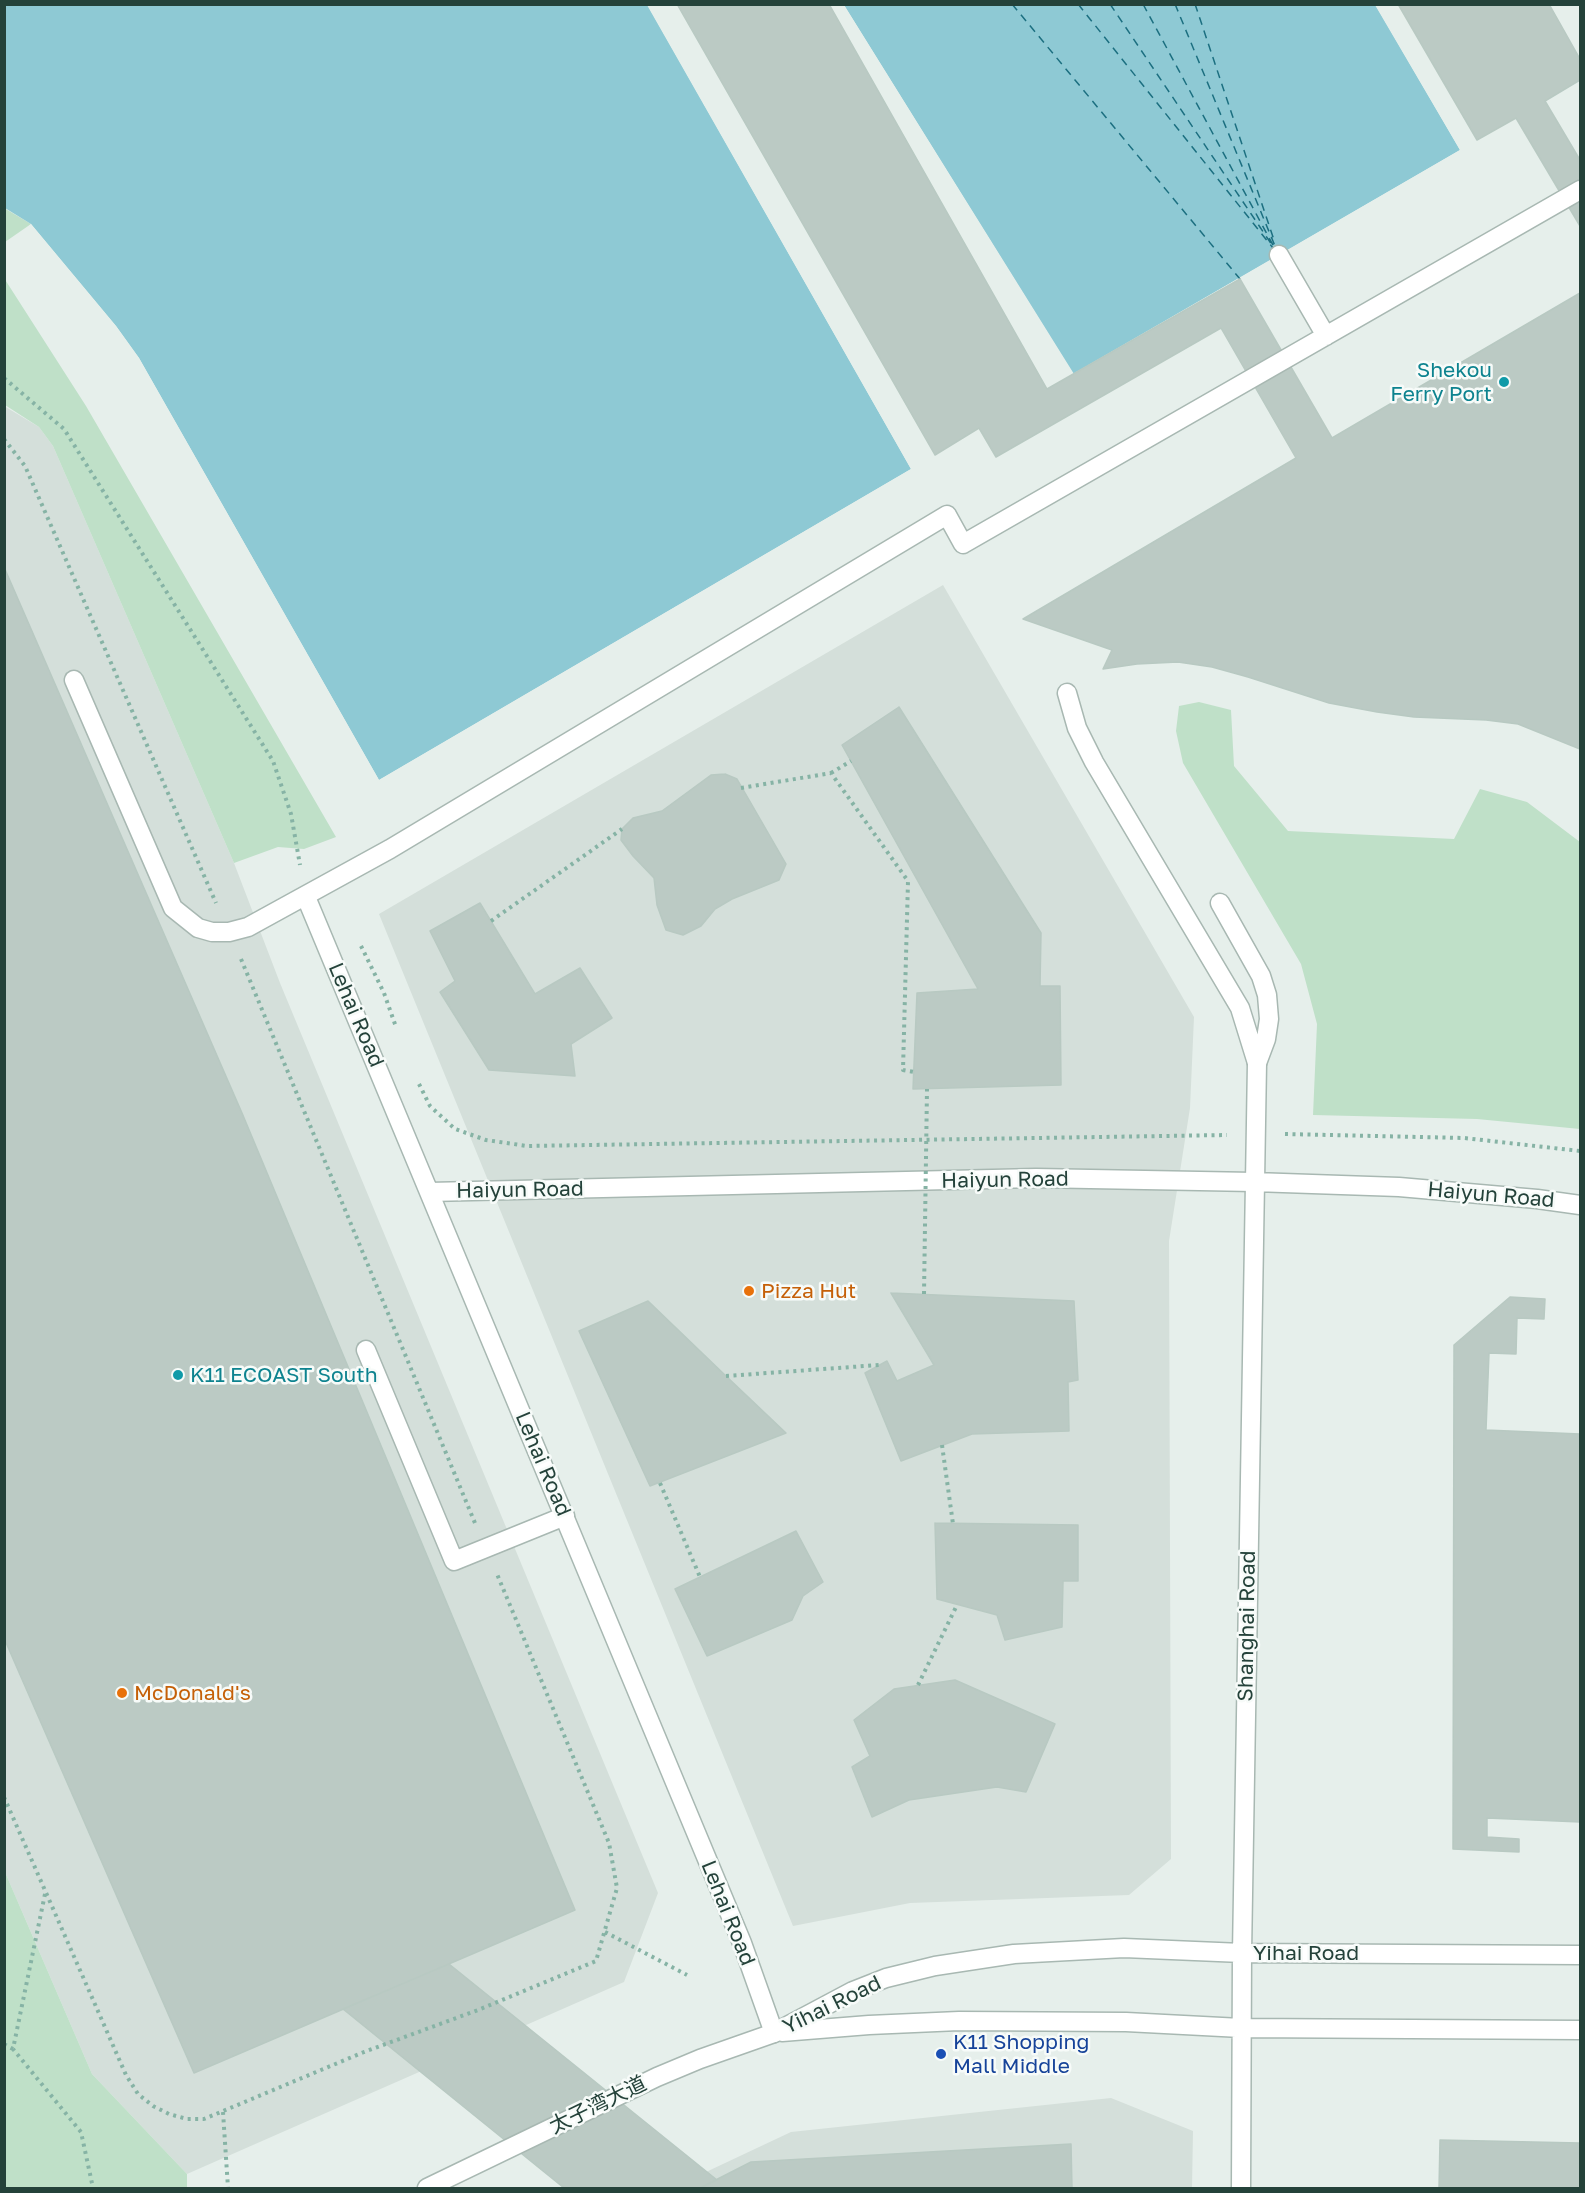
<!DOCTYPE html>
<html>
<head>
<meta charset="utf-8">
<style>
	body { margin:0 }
	#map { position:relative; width:1585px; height:2193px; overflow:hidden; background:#e6efeb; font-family:"Golos Text",sans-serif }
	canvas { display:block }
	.frame { position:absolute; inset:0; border:6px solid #24423a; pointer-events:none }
</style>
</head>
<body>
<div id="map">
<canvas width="1585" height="2193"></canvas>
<div class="frame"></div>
</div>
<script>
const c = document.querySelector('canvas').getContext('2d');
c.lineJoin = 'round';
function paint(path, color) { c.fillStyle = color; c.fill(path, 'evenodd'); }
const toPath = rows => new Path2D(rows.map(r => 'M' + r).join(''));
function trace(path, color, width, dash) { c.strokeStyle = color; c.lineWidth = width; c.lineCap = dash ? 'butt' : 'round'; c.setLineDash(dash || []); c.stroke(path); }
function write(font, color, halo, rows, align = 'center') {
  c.font = font + ' "Golos Text","Noto Sans SC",sans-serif'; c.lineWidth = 5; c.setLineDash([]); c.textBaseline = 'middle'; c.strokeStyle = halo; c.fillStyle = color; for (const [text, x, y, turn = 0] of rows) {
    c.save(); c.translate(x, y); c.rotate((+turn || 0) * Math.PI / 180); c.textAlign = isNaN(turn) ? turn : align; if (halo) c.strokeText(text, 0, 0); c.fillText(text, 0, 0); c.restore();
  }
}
paint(toPath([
	[4,406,39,427,53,446,234,863,280,983,658,1893,624,1982,187,2174,92,2074,5,1872],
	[943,585,1194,1017,1190,1108,1169,1241,1171,1859,1129,1895,910,1903,793,1926,379,914],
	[1111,2098,1193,2131,1192,2188,672,2188,791,2132]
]), '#d4dfda');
paint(toPath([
	[4,208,31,224,5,242,4,242],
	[4,278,86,406,336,837,304,849,278,847,234,863,53,446,39,427,5,405],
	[1199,702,1231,710,1234,766,1288,831,1454,839,1480,789,1527,802,1580,842,1580,1129,1477,1119,1313,1115,1317,1024,1301,964,1183,763,1176,731,1179,706],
	[5,1872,92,2074,187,2174,187,2188,5,2188]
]), '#bfe0c8');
paint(toPath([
	[4,5,647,5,911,469,379,780,139,358,116,326,31,224,5,208],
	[844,5,1375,5,1460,150,1073,374]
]), '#8ec9d4');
paint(toPath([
	[647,4,650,4,914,470,378,783,137,359,114,328,29,226,31,224,116,326,139,358,379,780,911,469],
	[841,4,844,5,1074,374,1460,150,1375,4,1378,4,1463,150,1241,282,1071,376]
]), '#e6efeb');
trace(toPath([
	[1012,4,1240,279],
	[1078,4,1273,248],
	[1110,4,1272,245],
	[1143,4,1274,247],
	[1175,4,1275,246],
	[1195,4,1275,243]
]), '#1c6f80', 1.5, [8, 6]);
const building = toPath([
	[677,4,829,4,1047,389,1240,279,1332,438,1580,293,1580,749,1518,724,1486,720,1414,717,1377,712,1329,703,1248,677,1212,667,1178,662,1137,664,1103,669,1112,650,1023,619,1296,458,1221,328,996,457,979,428,935,455,677,4],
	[1398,4,1549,4,1580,59,1580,80,1545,101,1580,160,1580,226,1516,118,1477,140,1398,4],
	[4,567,242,1113,575,1910,194,2073,4,1638,4,567],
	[899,707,1041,933,1040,986,1060,986,1061,1085,913,1089,917,993,978,989,842,745,899,707],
	[725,774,737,779,786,864,779,880,732,899,715,909,701,926,683,935,666,930,657,905,654,878,633,856,621,840,622,829,633,818,662,811,711,775,725,774],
	[480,903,535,994,580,968,612,1018,571,1044,575,1076,489,1070,440,992,455,981,430,931,480,903],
	[891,1293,1074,1301,1078,1380,1068,1382,1069,1431,972,1434,901,1461,865,1373,887,1361,897,1381,934,1365,891,1293],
	[1510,1297,1545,1299,1544,1319,1517,1318,1516,1354,1489,1353,1486,1430,1580,1434,1580,1822,1487,1818,1487,1837,1519,1839,1519,1852,1453,1849,1454,1345,1510,1297],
	[648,1301,726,1376,786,1433,650,1486,579,1331,648,1301],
	[935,1523,1078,1525,1078,1581,1063,1581,1062,1627,1005,1640,997,1615,937,1599,935,1523],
	[796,1531,823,1582,803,1596,792,1620,707,1656,675,1589,796,1531],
	[955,1680,1055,1724,1026,1792,997,1787,909,1800,872,1817,852,1767,870,1756,854,1720,894,1689,955,1680],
	[449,1964,717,2180,700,2188,564,2188,343,2009,449,1964],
	[1440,2140,1580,2143,1580,2188,1439,2188,1440,2140],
	[1071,2144,1072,2188,700,2188,751,2162,1071,2144]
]);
paint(building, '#bbcac4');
trace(building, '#b8c9c2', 1.5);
const service = toPath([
	[1279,255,1326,336],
	[74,680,173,908,198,928,212,932,229,932,248,927,390,849,947,515,963,544,1580,190],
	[1067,693,1077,728,1094,762,1240,1008,1257,1063],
	[1220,903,1261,976,1267,995,1269,1019,1266,1039,1257,1063],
	[366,1350,454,1561,565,1516]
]);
const minor = toPath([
	[306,897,742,1943,774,2033],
	[429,1192,1036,1178,1254,1182]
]);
const tertiary = toPath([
	[1254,1182,1399,1187,1537,1199,1580,1205],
	[782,2032,869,2025,959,2021,1126,2022,1241,2028,1580,2030],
	[427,2188,657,2077,700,2059,774,2033,853,1991,886,1978,935,1966,1014,1954,1124,1948,1242,1953,1580,1955],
	[1241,2188,1242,1953,1257,1063]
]);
trace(service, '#a8b8b2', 21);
trace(minor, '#a8b8b2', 21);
trace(tertiary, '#a8b8b2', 21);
trace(toPath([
	[4,378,64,429,273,761,291,814,300,865],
	[4,439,25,466,216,903],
	[831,773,851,761],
	[741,788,831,773,908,881,903,1070,914,1072],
	[491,921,622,829],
	[361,946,384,993,396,1027],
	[241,959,475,1523],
	[419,1084,430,1106,455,1129,486,1140,527,1146,1227,1135],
	[1285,1134,1464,1138,1580,1151],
	[726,1376,879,1365],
	[942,1445,953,1524],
	[660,1483,700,1577],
	[918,1685,957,1605],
	[4,1797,126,2075,138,2094,153,2106,169,2114,187,2119,204,2119,364,2052,478,2010,596,1961,617,1888,609,1843,497,1574],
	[45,1894,13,2049,81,2132,93,2188],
	[605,1932,687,1975],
	[4,2044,13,2049],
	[223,2112,228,2188]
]), '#86b3a5', 4, [3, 4.5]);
trace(service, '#fff', 18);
trace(minor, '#fff', 18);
trace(tertiary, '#fff', 18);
trace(toPath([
	[924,1294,927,1089]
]), '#86b3a5', 4, [3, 4.5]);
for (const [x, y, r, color] of [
	[1504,382,6,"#0f9aa8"],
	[749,1291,6,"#e8710a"],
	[178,1375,6,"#0f9aa8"],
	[122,1693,6,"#e8710a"],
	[941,2054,6,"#1a4fb4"]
]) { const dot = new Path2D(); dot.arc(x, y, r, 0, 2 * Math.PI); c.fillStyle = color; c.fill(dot); trace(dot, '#f7fbf9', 2); }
write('21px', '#0d838f', '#f7fbf9', [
	["Shekou",1492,370],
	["Ferry Port",1492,394],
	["K11 ECOAST South",190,1375,"left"]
], 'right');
write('21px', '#24423a', '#f7fbf9', [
	["Lehai Road",356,1015,67],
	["Haiyun Road",1005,1180,-1],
	["Haiyun Road",520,1190,-1],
	["Haiyun Road",1491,1195,5],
	["Lehai Road",543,1464,67],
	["Shanghai Road",1247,1626,-89],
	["Lehai Road",728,1913,68],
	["Yihai Road",1306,1953],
	["Yihai Road",832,2005,-26],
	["太子湾大道",598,2105,-26]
]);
write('21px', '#c56008', '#f7fbf9', [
	["Pizza Hut",761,1291],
	["McDonald's",134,1693]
], 'left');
write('21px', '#164399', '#f7fbf9', [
	["K11 Shopping",953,2042],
	["Mall Middle",953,2066]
], 'left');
</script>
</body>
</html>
